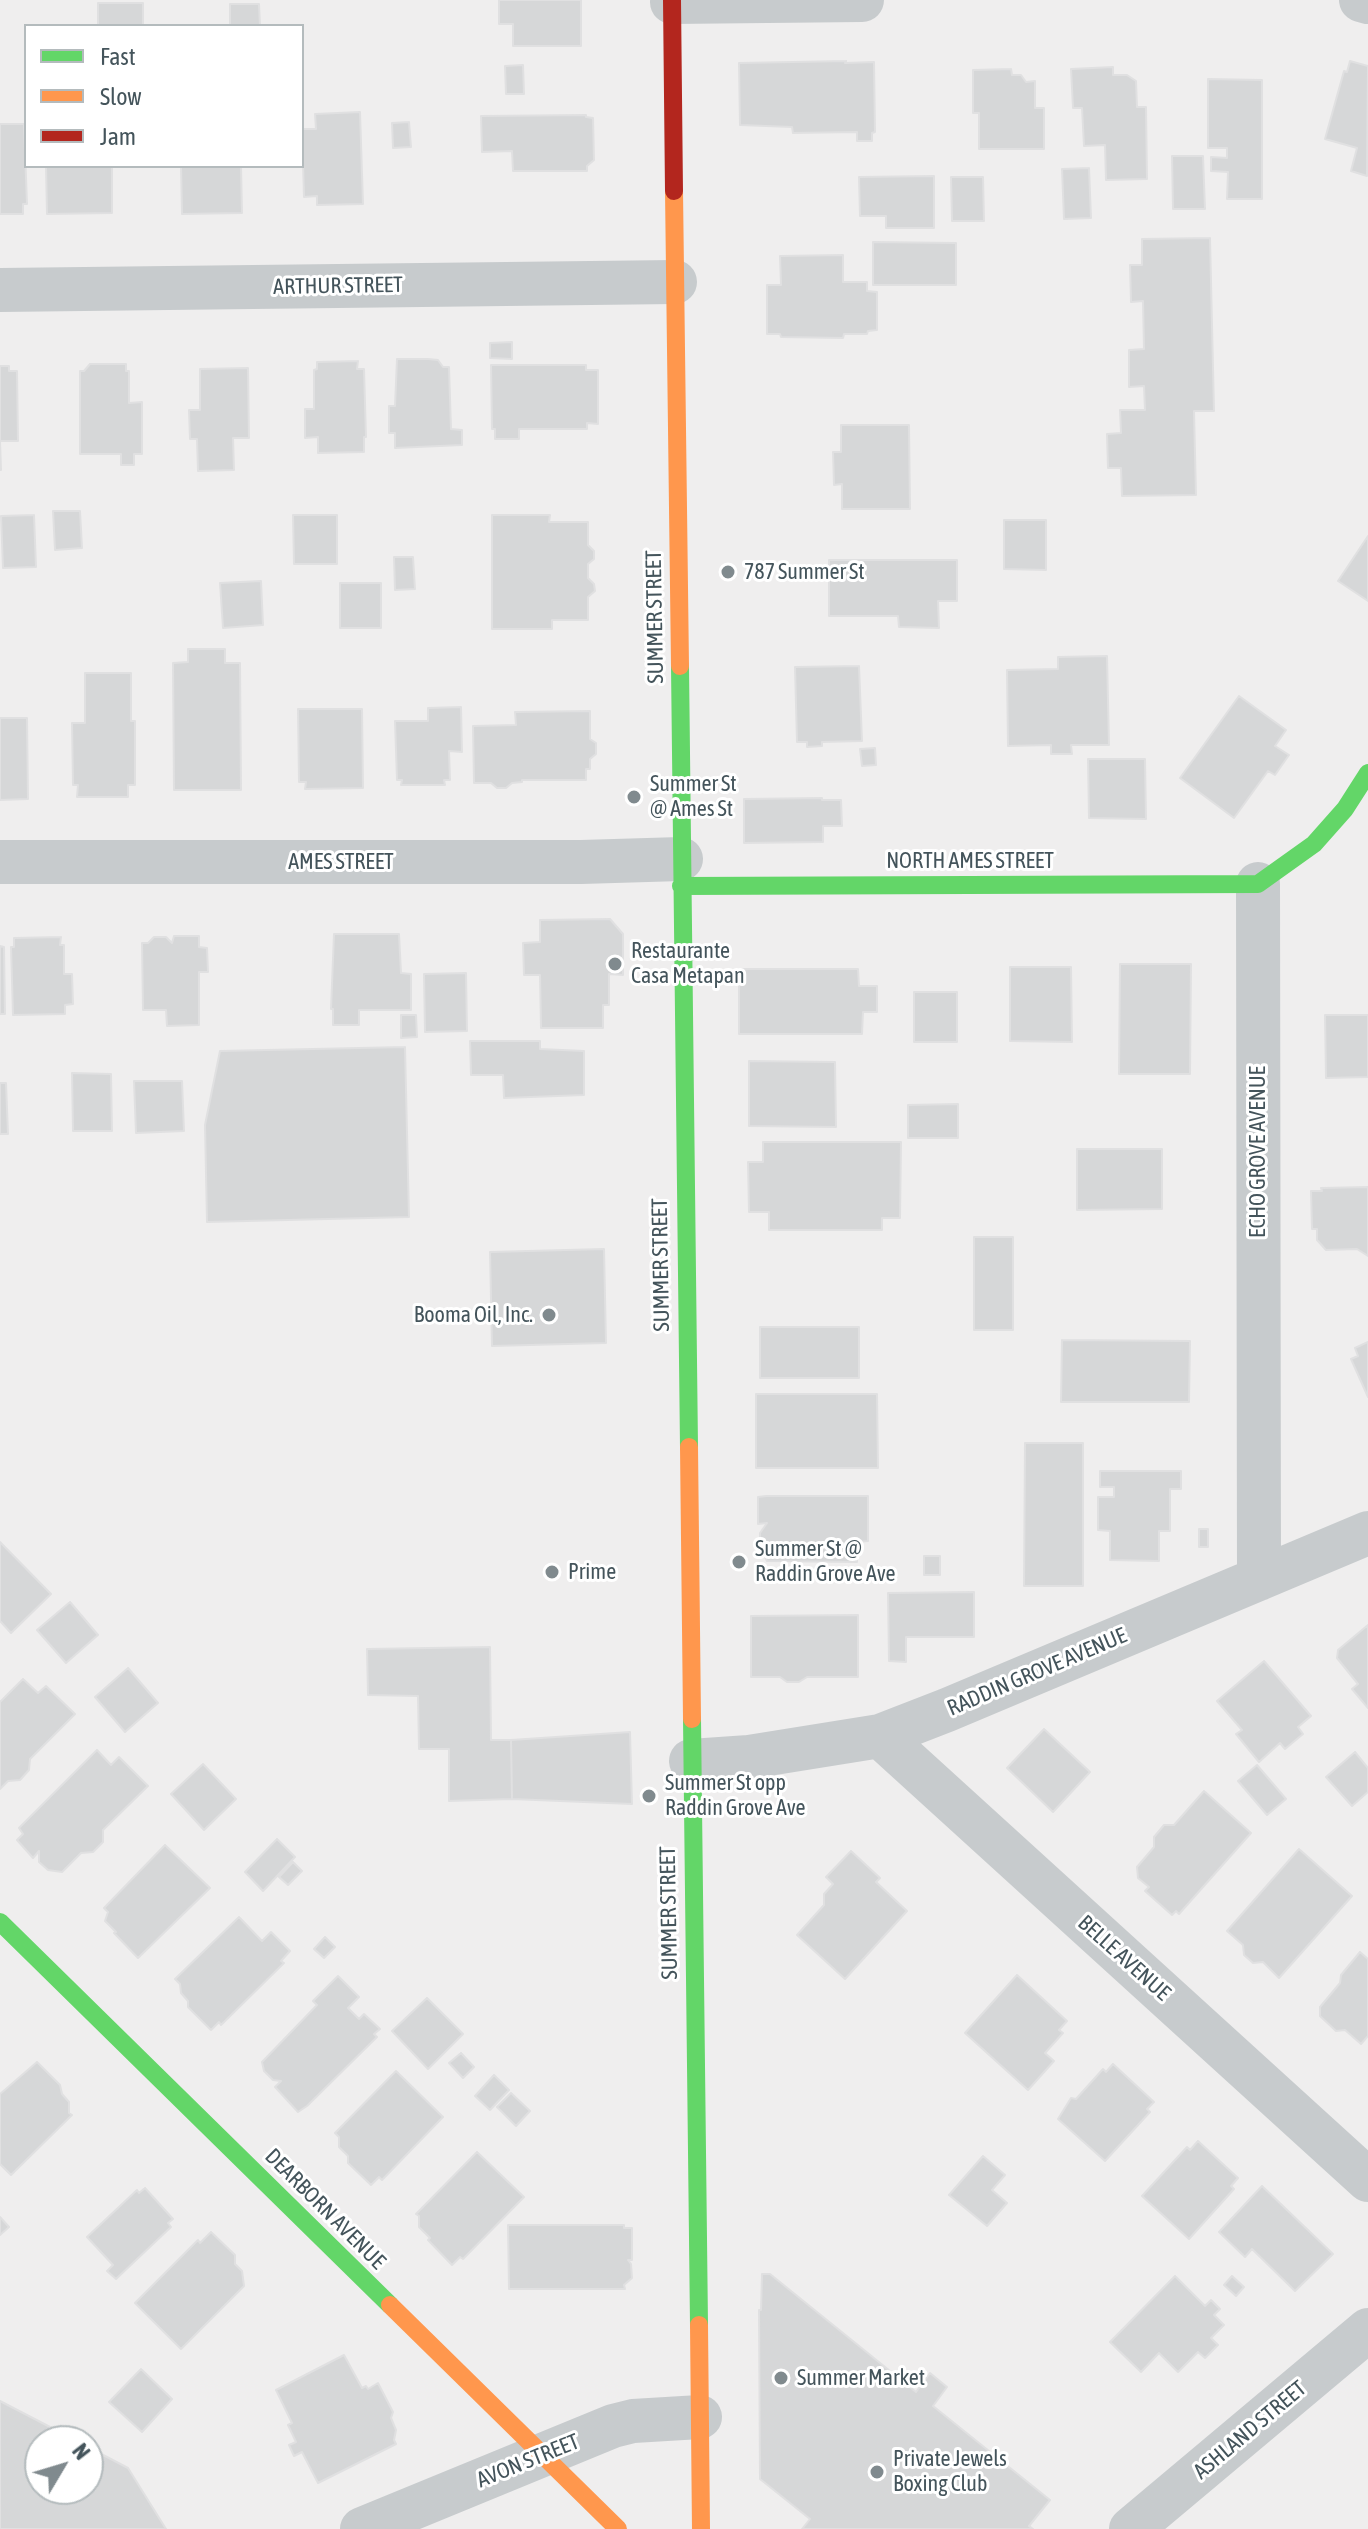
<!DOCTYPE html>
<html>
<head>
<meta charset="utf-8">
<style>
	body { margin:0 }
	#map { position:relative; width:1368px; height:2529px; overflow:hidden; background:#efeeee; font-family:"Asap Condensed",sans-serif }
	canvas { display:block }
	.legend { position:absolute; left:24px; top:24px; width:280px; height:144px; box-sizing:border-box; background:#fff; border:2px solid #b4bbbd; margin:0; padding:10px 14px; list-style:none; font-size:24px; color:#44545b }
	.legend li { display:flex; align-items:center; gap:16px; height:40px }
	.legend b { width:40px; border:2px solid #b4bbbd }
	.north { position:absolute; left:24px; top:2425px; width:80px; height:80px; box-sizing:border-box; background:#fff; border:2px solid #b4bbbd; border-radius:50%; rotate:52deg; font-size:22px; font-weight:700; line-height:32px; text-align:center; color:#44545b }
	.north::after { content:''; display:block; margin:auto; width:28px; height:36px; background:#808a8e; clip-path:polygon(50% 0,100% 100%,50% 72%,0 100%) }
</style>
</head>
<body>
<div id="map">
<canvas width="1368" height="2529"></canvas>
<ul class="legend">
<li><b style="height:10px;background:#63d668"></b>Fast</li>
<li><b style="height:10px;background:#ff974d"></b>Slow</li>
<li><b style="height:10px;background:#b3261e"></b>Jam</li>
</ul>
<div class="north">N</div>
</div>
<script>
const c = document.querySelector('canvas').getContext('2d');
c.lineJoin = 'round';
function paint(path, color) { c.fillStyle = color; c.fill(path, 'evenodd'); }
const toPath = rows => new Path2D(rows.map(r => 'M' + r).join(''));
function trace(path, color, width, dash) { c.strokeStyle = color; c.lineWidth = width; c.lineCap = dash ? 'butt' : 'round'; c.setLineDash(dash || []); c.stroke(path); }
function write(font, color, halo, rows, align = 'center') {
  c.font = font + ' "Asap Condensed",sans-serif'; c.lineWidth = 6; c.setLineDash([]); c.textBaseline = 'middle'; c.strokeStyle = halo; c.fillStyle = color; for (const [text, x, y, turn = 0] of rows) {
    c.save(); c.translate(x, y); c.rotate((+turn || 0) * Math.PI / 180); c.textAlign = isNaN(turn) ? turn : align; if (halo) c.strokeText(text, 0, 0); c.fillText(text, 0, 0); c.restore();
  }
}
const building = toPath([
	[499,0,581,0,581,46,513,46,513,24,499,24,499,0],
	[98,3,143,3,143,26,98,26,98,3],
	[230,4,259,4,260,26,230,26,230,4],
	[846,61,845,63,874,62,875,132,872,133,872,141,857,141,857,132,793,133,792,127,740,125,739,63,846,61],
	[1350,61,1368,66,1367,176,1351,171,1357,148,1325,139,1344,71,1347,72,1350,61],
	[523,65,524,94,506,94,505,66,523,65],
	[1113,67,1113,75,1127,75,1136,81,1137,107,1146,107,1147,179,1106,180,1105,145,1084,146,1082,108,1073,108,1071,69,1113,67],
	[1011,69,1012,75,1021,75,1026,82,1035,81,1035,108,1044,108,1044,149,979,149,979,113,973,113,973,70,1011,69],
	[1208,79,1262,80,1262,199,1227,199,1228,172,1211,171,1211,157,1227,158,1227,148,1208,148,1208,79],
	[360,112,363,204,317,205,317,196,304,197,302,129,316,129,315,114,360,112],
	[586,115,586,117,593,118,594,160,587,166,587,171,513,171,512,151,482,152,481,116,586,115],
	[409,122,411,147,393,148,392,123,409,122],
	[0,124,24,124,27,204,23,204,23,214,0,214,0,124],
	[1172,156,1203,156,1205,209,1173,209,1172,156],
	[46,166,112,166,112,213,47,214,46,166],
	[181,166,241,166,242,213,182,214,181,166],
	[1089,168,1091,218,1064,219,1062,169,1089,168],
	[934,176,934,228,886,228,886,216,860,216,859,177,934,176],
	[951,177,983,177,984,221,952,221,951,177],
	[1210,238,1214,411,1194,411,1196,495,1122,496,1121,468,1108,468,1107,434,1121,433,1120,410,1145,410,1144,386,1129,387,1129,350,1144,349,1143,301,1131,302,1130,265,1142,265,1142,239,1210,238],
	[873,242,956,243,956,285,873,285,873,242],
	[843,255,843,282,867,282,867,291,877,292,877,330,868,331,867,334,844,334,843,338,781,337,780,334,767,334,767,285,781,285,780,256,843,255],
	[512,342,512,359,490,358,490,343,512,342],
	[397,359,428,359,438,360,443,367,449,367,451,429,462,430,462,445,395,448,395,433,389,433,389,406,395,406,397,359],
	[358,361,357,369,364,369,366,437,364,437,364,452,318,453,318,437,305,438,305,409,314,409,314,370,317,369,317,362,358,361],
	[90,364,126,364,126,371,129,371,129,403,142,402,142,454,134,454,134,465,121,465,121,454,80,454,80,371,84,371,90,364],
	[491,365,586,365,586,370,598,370,598,424,587,423,587,429,519,429,519,439,495,439,495,429,492,429,491,365],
	[0,366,9,366,9,371,17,371,18,441,0,441,1,470,0,470,0,366],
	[248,368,249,438,233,438,234,470,198,471,197,439,190,439,189,410,200,410,200,369,248,368],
	[841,425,909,425,910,509,842,509,842,484,834,485,833,452,841,452,841,425],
	[53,511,80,511,82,548,55,550,53,511],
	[34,515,36,567,3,568,1,516,34,515],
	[293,515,337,515,337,564,294,564,293,515],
	[492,515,550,515,549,522,588,522,588,545,594,551,594,559,588,564,588,578,594,584,595,591,588,597,588,620,552,620,552,629,492,629,492,515],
	[1004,520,1046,520,1046,570,1004,569,1004,520],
	[1368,536,1368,601,1338,581,1368,536],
	[394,557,413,557,415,589,395,590,394,557],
	[829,560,957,560,957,601,938,601,939,628,899,627,898,616,829,616,829,560],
	[261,581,263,625,223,628,220,583,261,581],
	[340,583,381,583,381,628,340,628,340,583],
	[188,649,225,649,225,663,240,663,241,790,174,790,173,663,188,662,188,649],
	[1107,656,1109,745,1071,745,1072,754,1051,754,1051,745,1008,746,1007,670,1058,669,1058,657,1107,656],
	[859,666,862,741,822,742,822,746,807,747,807,742,797,742,795,667,859,666],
	[85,673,131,673,131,721,135,721,135,785,128,785,128,797,77,797,78,785,73,785,72,723,85,723,85,673],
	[1239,696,1286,730,1275,746,1289,755,1275,775,1268,771,1234,818,1180,778,1239,696],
	[461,707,462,752,449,751,450,780,444,780,445,785,401,785,402,780,397,780,395,721,428,721,428,708,461,707],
	[298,709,362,709,363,788,305,789,306,782,299,782,298,709],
	[590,711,590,739,596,743,596,754,590,759,590,769,586,769,586,780,522,780,522,782,512,783,506,788,497,788,491,783,474,783,473,726,516,725,515,712,590,711],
	[0,718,27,718,28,799,0,800,0,718],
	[875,748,876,765,862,766,860,749,875,748],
	[1088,759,1145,759,1146,819,1089,818,1088,759],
	[822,798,822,800,841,800,842,826,823,826,823,842,744,843,744,799,822,798],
	[610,919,623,934,623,975,609,974,609,1005,603,1005,603,1028,541,1028,540,975,524,975,523,943,540,942,540,920,610,919],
	[334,934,399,934,401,973,411,974,411,1010,359,1010,359,1025,333,1025,333,1009,331,1009,334,934],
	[174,936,199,936,199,947,207,948,208,972,199,972,199,1025,167,1026,166,1010,143,1010,142,943,148,943,154,937,166,937,172,943,174,936],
	[61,937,60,945,64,945,64,974,72,974,73,1004,65,1005,65,1014,13,1015,11,947,14,947,14,938,61,937],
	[0,946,4,947,5,1014,0,1014,0,946],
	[1120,964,1191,964,1190,1074,1119,1074,1120,964],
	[1010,967,1071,967,1072,1042,1010,1041,1010,967],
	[739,969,858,969,859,986,877,986,877,1012,863,1012,862,1034,739,1034,739,969],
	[466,973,467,1031,425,1032,424,974,466,973],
	[914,992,957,992,957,1042,914,1042,914,992],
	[401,1015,416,1015,417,1037,401,1038,401,1015],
	[1325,1015,1368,1015,1368,1077,1326,1078,1325,1015],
	[470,1041,540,1041,540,1049,584,1051,584,1095,504,1098,503,1075,471,1075,470,1041],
	[405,1047,409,1217,207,1222,205,1125,220,1051,405,1047],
	[749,1061,835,1062,836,1127,749,1126,749,1061],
	[72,1073,111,1074,112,1131,73,1131,72,1073],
	[134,1081,182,1081,184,1131,136,1133,134,1081],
	[0,1083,6,1083,8,1134,0,1134,0,1083],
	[958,1104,958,1138,908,1138,908,1105,958,1104],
	[763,1142,901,1142,900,1218,882,1218,882,1230,769,1230,769,1212,749,1212,748,1162,763,1162,763,1142],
	[1077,1149,1162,1149,1162,1209,1077,1210,1077,1149],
	[1368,1187,1368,1256,1357,1249,1326,1250,1317,1240,1317,1229,1312,1229,1311,1191,1322,1191,1321,1188,1368,1187],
	[974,1237,1013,1237,1013,1330,974,1330,974,1237],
	[604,1249,606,1343,492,1346,490,1252,604,1249],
	[760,1327,859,1327,859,1378,760,1378,760,1327],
	[1062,1340,1190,1341,1189,1402,1061,1402,1062,1340],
	[1368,1342,1368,1397,1351,1359,1358,1356,1355,1348,1368,1342],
	[756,1394,877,1394,878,1468,756,1468,756,1394],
	[1025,1443,1083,1443,1083,1586,1024,1586,1025,1443],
	[1100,1471,1181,1471,1181,1489,1170,1489,1170,1531,1159,1531,1159,1561,1110,1560,1110,1531,1098,1530,1098,1497,1114,1497,1114,1487,1100,1487,1100,1471],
	[766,1496,868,1496,868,1541,857,1542,857,1562,767,1561,760,1548,760,1533,767,1523,758,1524,758,1497,766,1496],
	[1199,1529,1208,1529,1208,1547,1199,1547,1199,1529],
	[0,1542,51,1594,11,1633,0,1621,0,1542],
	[924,1556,940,1556,940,1575,924,1575,924,1556],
	[974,1592,974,1637,906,1637,906,1662,889,1661,888,1593,974,1592],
	[70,1602,98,1635,66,1663,37,1630,70,1602],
	[858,1615,858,1677,807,1677,799,1682,787,1682,780,1677,751,1677,751,1616,858,1615],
	[1368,1625,1368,1708,1352,1689,1358,1684,1337,1658,1338,1650,1368,1625],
	[490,1647,491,1740,511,1740,512,1799,449,1801,449,1749,419,1749,418,1696,368,1695,367,1649,490,1647],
	[1264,1661,1311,1716,1298,1727,1303,1734,1285,1749,1280,1743,1259,1762,1236,1734,1242,1730,1217,1701,1264,1661],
	[128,1668,158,1703,125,1732,95,1697,128,1668],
	[23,1679,38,1693,46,1686,75,1714,30,1759,29,1770,20,1780,8,1781,0,1789,0,1702,23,1679],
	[1044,1729,1090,1772,1053,1812,1007,1768,1044,1729],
	[630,1732,632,1804,512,1799,511,1740,630,1732],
	[97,1750,111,1765,119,1757,148,1786,103,1830,103,1842,93,1852,81,1853,62,1872,48,1870,39,1862,39,1851,33,1858,17,1840,23,1834,19,1828,97,1750],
	[1355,1752,1368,1768,1368,1792,1352,1806,1326,1777,1355,1752],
	[203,1764,236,1799,204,1830,171,1794,203,1764],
	[1257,1765,1286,1799,1267,1815,1238,1781,1257,1765],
	[1204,1791,1251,1833,1179,1914,1176,1911,1172,1915,1145,1891,1149,1887,1138,1878,1137,1867,1154,1847,1154,1837,1164,1825,1174,1825,1204,1791],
	[277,1839,295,1857,263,1891,245,1872,277,1839],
	[165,1845,210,1888,138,1958,114,1933,116,1932,105,1921,108,1912,104,1908,165,1845],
	[1299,1849,1352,1896,1279,1978,1263,1962,1253,1963,1244,1955,1243,1945,1227,1931,1299,1849],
	[851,1851,880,1878,876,1882,907,1911,845,1979,797,1935,824,1905,824,1894,833,1884,826,1877,851,1851],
	[293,1862,302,1871,288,1885,279,1877,293,1862],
	[239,1917,262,1941,271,1932,290,1951,281,1961,284,1963,221,2025,219,2022,211,2030,188,2007,188,2001,181,1993,180,1984,175,1979,239,1917],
	[325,1937,335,1947,324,1958,314,1949,325,1937],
	[1360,1952,1368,1959,1368,2036,1361,2044,1345,2030,1336,2031,1320,2016,1320,2007,1340,1983,1341,1975,1360,1952],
	[1017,1975,1067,2021,1059,2030,1063,2033,1045,2053,1054,2061,1028,2090,965,2033,1017,1975],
	[338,1976,359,1997,348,2008,359,2019,364,2014,380,2029,374,2034,377,2037,307,2106,298,2112,275,2087,281,2081,273,2080,264,2071,262,2062,317,2005,313,2001,338,1976],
	[427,1998,463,2034,428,2069,392,2031,427,1998],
	[461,2053,474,2067,463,2078,449,2063,461,2053],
	[37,2062,60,2085,62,2094,69,2102,69,2113,72,2115,11,2175,0,2164,0,2094,37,2062],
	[1113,2064,1154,2102,1147,2109,1150,2112,1105,2161,1058,2119,1071,2098,1076,2099,1103,2069,1106,2072,1113,2064],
	[396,2071,443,2117,382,2180,379,2177,371,2185,348,2163,348,2156,339,2147,339,2137,335,2133,396,2071],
	[494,2075,509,2090,490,2110,475,2096,494,2075],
	[511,2093,530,2111,516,2126,497,2107,511,2093],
	[1198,2141,1238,2178,1231,2186,1234,2189,1189,2239,1142,2196,1187,2147,1190,2150,1198,2141],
	[477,2152,524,2197,463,2259,460,2257,452,2265,428,2240,430,2238,419,2227,419,2216,416,2214,477,2152],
	[983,2156,1005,2175,992,2190,1007,2203,987,2226,949,2195,983,2156],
	[1262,2186,1333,2254,1295,2291,1252,2249,1245,2257,1219,2232,1262,2186],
	[145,2188,173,2219,168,2223,171,2227,116,2279,107,2271,113,2265,87,2237,137,2190,139,2193,145,2188],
	[0,2217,9,2227,0,2235,0,2217],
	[508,2225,624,2225,624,2228,632,2228,632,2260,628,2260,631,2264,632,2278,624,2285,625,2289,509,2289,508,2225],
	[211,2232,235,2255,235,2264,242,2271,244,2286,181,2349,135,2303,198,2240,200,2243,211,2232],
	[762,2274,770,2274,916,2392,930,2373,947,2387,933,2406,1050,2500,1029,2526,1033,2529,802,2529,810,2519,760,2479,759,2310,761,2310,762,2274],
	[1175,2276,1205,2306,1211,2300,1220,2309,1214,2315,1224,2325,1211,2338,1218,2345,1205,2358,1198,2352,1178,2372,1159,2353,1141,2372,1110,2342,1175,2276],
	[1232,2276,1244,2287,1236,2296,1224,2285,1232,2276],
	[344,2355,362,2388,366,2386,368,2389,378,2383,393,2412,391,2418,396,2430,394,2440,396,2444,318,2483,302,2452,294,2456,289,2445,296,2442,288,2425,292,2423,276,2390,344,2355],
	[141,2369,172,2399,142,2432,109,2402,141,2369],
	[0,2401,77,2441,40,2441,40,2489,88,2489,88,2447,128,2468,166,2529,0,2529,0,2401]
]);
paint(building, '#d6d7d8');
trace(building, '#e0e0e1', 2);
trace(toPath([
	[1361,0,1368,2],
	[672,2,862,0],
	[0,290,675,282],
	[0,862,581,862,681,859],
	[1258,884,1259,1579],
	[880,1736,1368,2180],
	[691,1761,749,1757,880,1736,947,1710,1368,1533],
	[362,2529,613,2426,633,2421,700,2417],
	[1131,2529,1368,2330]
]), '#c7cbcd', 44);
trace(toPath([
	[680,666,689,1447],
	[681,886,1258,884,1314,844,1345,809,1368,773],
	[692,1719,699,2325],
	[0,1922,390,2305]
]), '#63d668', 18);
trace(toPath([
	[674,191,680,666],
	[689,1447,692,1719],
	[390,2305,618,2529],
	[699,2325,701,2529]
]), '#ff974d', 18);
trace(toPath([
	[672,0,674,191]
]), '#b3261e', 18);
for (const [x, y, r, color] of [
	[728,572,8,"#808a8e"],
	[634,797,8,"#808a8e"],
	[615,964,8,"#808a8e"],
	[549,1315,8,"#808a8e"],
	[739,1562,8,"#808a8e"],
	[552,1572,8,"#808a8e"],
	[649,1796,8,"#808a8e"],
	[781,2378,8,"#808a8e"],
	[877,2472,8,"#808a8e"]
]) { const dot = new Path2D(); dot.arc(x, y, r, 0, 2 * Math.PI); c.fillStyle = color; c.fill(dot); trace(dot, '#fff', 3); }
write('22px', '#44545b', '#fff', [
	["ARTHUR STREET",338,286,-1],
	["SUMMER STREET",655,617,-91],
	["NORTH AMES STREET",970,861],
	["AMES STREET",341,862],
	["ECHO GROVE AVENUE",1258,1152,-90],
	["SUMMER STREET",661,1265,-91],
	["RADDIN GROVE AVENUE",1037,1672,-23],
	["SUMMER STREET",669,1913,-91],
	["BELLE AVENUE",1124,1958,42],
	["DEARBORN AVENUE",325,2209,45],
	["ASHLAND STREET",1250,2430,-40],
	["AVON STREET",528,2461,-22]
]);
write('22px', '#44545b', '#fff', [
	["787 Summer St",744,572],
	["Summer St",650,784],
	["@ Ames St",650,809],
	["Restaurante",631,951],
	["Casa Metapan",631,976],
	["Booma Oil, Inc.",533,1315,"right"],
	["Summer St @",755,1549],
	["Raddin Grove Ave",755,1574],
	["Prime",568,1572],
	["Summer St opp",665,1783],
	["Raddin Grove Ave",665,1808],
	["Summer Market",797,2378],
	["Private Jewels",893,2459],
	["Boxing Club",893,2484]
], 'left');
</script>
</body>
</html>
